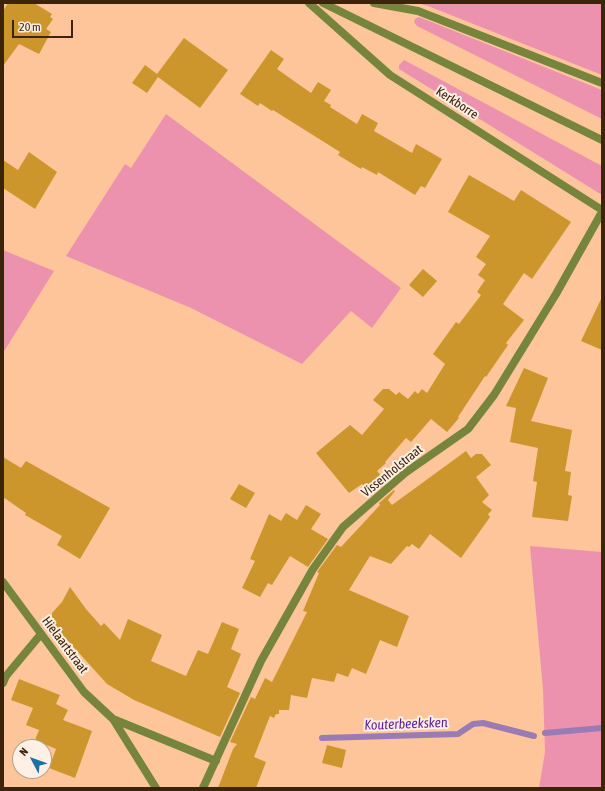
<!DOCTYPE html>
<html>
<head>
<meta charset="utf-8">
<style>
	body { margin:0 }
	#map { position:relative; width:605px; height:791px; overflow:hidden; background:#fdc599; font-family:"Asap Condensed",sans-serif }
	canvas { display:block }
	.frame { position:absolute; inset:0; border:4px solid #3e230b; pointer-events:none }
	.north { position:absolute; left:12px; top:739px; width:40px; height:40px; box-sizing:border-box; background:#fff0e5; border:1px solid #b29e8e; border-radius:50%; rotate:311deg; font-size:11px; font-weight:700; line-height:16px; text-align:center; color:#3e230b }
	.north::after { content:''; display:block; margin:auto; width:14px; height:18px; background:#1e72a3; clip-path:polygon(50% 0,100% 100%,50% 72%,0 100%) }
	.scale { position:absolute; left:12px; top:20px; width:61px; height:18px; box-sizing:border-box; border:2px solid #3e230b; border-top:0; padding-left:5px; font-size:12px; line-height:14px; white-space:nowrap; color:#3e230b; -webkit-text-stroke:3px #fff0e5; paint-order:stroke }
</style>
</head>
<body>
<div id="map">
<canvas width="605" height="791"></canvas>
<div class="frame"></div>
<div class="north">N</div>
<div class="scale">20 m</div>
</div>
<script>
const c = document.querySelector('canvas').getContext('2d');
c.lineJoin = 'round';
function paint(path, color) { c.fillStyle = color; c.fill(path, 'evenodd'); }
const toPath = rows => new Path2D(rows.map(r => 'M' + r).join(''));
function trace(path, color, width, dash) { c.strokeStyle = color; c.lineWidth = width; c.lineCap = dash ? 'butt' : 'round'; c.setLineDash(dash || []); c.stroke(path); }
function write(font, color, halo, rows, align = 'center') {
  c.font = font + ' "Asap Condensed",sans-serif'; c.lineWidth = 4; c.setLineDash([]); c.textBaseline = 'middle'; c.strokeStyle = halo; c.fillStyle = color; for (const [text, x, y, turn = 0] of rows) {
    c.save(); c.translate(x, y); c.rotate((+turn || 0) * Math.PI / 180); c.textAlign = isNaN(turn) ? turn : align; if (halo) c.strokeText(text, 0, 0); c.fillText(text, 0, 0); c.restore();
  }
}
paint(toPath([
	[417,3,602,3,602,75,428,6],
	[419,17,602,90,602,119,417,26,414,22,415,19],
	[404,60,602,166,602,195,399,69,399,65],
	[166,114,401,288,372,328,351,311,302,364,191,308,66,256,125,164,131,168],
	[3,250,54,271,3,353],
	[530,546,602,552,602,788,539,788,545,752,543,689]
]), '#ec92af');
trace(toPath([
	[545,733,602,728],
	[322,738,458,734,473,724,483,723,534,736]
]), '#9a7bb4', 6);
paint(toPath([
	[8,3,34,3,52,14,50,17,53,19,46,29,51,32,39,54,19,44,3,66,3,11],
	[184,38,228,70,200,108,158,77,147,93,132,83,145,65,157,74],
	[271,50,284,59,277,69,311,93,318,82,331,90,324,101,331,105,330,107,357,124,362,114,378,123,374,131,412,153,416,144,442,159,425,188,421,186,415,195,378,172,377,175,362,167,361,169,338,155,340,152,273,110,272,111,260,103,258,106,240,94],
	[29,152,57,172,35,209,3,188,3,160,18,170],
	[469,175,514,201,521,190,571,222,532,279,524,273,503,304,524,320,506,343,508,345,486,377,485,376,458,417,459,418,447,432,431,419,411,442,406,438,385,462,386,463,377,471,387,482,372,495,362,484,349,493,316,453,350,425,362,435,384,409,373,400,383,389,389,389,396,395,399,392,408,399,415,391,418,394,422,389,427,393,445,364,433,354,456,322,459,324,481,295,477,292,485,280,478,275,486,264,476,257,490,236,448,212],
	[423,269,437,281,423,297,409,285],
	[602,297,602,350,581,341],
	[524,368,548,378,531,421,572,430,565,471,571,472,568,495,572,496,568,521,532,517,537,482,533,481,538,448,510,442,516,408,506,406],
	[466,451,471,458,476,454,482,454,491,465,476,477,489,495,482,502,492,510,488,514,490,517,461,558,430,534,419,549,412,544,409,547,407,546,391,564,370,556,349,590,409,616,397,647,380,640,366,674,352,668,348,677,337,673,334,682,312,678,307,698,291,695,289,710,279,710,279,714,276,714,274,718,270,716,254,757,266,762,256,788,218,788,233,749,237,744,230,742,251,697,255,699,265,678,272,682,307,612,303,611,319,573,317,572,337,545,341,547,380,505,379,503,394,490,395,491,388,500,392,505],
	[3,457,21,468,26,461,110,508,80,559,57,545,62,536,25,515,26,513,3,497],
	[239,484,255,493,246,508,230,499],
	[306,505,321,514,311,529,328,539,308,567,290,556,272,585,268,583,260,597,242,588,255,561,250,559,269,514,281,521,286,513,297,520],
	[70,587,86,609,101,626,104,623,120,640,128,619,162,635,151,661,186,676,198,650,208,654,222,622,239,629,231,649,241,654,227,687,240,693,220,737,134,700,107,684,52,623,52,613,62,602],
	[19,679,60,695,56,704,68,710,63,720,92,731,75,778,49,768,56,749,35,740,39,730,26,725,33,708,11,700],
	[327,745,346,750,342,768,322,763]
]), '#cc962d');
trace(toPath([
	[309,3,390,75,602,210],
	[374,3,418,11,602,83],
	[3,582,84,692,113,719,216,761],
	[3,683,6,676,41,634],
	[113,719,156,788],
	[203,788,261,661,313,569,343,527,405,473,468,429,494,395,556,294,602,212]
]), '#76853b', 8);
trace(toPath([
	[323,3,602,140]
]), '#76853b', 8);
write('13px', '#3e230b', '#fff0e5', [
	["Kerkborre",457,103,33],
	["Vissenholstraat",392,471,-39],
	["Hielaartstraat",65,645,53]
]);
write('italic 14px', '#5e1ca2', '#fff0e5', [
	["Kouterbeeksken",406,724,-2]
]);
</script>
</body>
</html>
